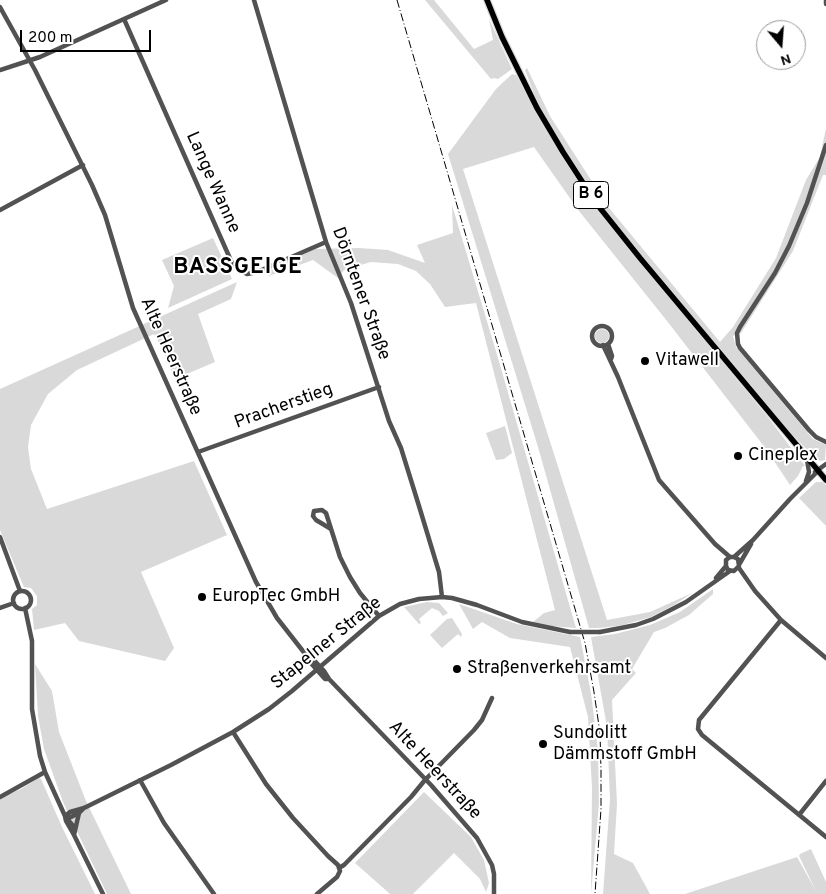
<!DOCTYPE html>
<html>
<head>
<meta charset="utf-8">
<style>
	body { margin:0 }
	#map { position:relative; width:826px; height:894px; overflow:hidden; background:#fff; font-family:Overpass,sans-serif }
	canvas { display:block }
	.north { position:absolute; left:756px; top:20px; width:50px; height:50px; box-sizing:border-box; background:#fff; border:1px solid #999; border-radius:50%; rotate:162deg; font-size:14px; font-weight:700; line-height:20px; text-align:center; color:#000 }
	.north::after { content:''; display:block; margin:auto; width:18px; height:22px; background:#000; clip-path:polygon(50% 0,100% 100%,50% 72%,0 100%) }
	.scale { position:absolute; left:20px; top:30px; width:131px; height:22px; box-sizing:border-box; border:2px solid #000; border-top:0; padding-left:6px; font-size:15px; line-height:18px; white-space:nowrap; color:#000; -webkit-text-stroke:4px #fff; paint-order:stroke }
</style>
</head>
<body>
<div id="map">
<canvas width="826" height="894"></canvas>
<div class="north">N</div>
<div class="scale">200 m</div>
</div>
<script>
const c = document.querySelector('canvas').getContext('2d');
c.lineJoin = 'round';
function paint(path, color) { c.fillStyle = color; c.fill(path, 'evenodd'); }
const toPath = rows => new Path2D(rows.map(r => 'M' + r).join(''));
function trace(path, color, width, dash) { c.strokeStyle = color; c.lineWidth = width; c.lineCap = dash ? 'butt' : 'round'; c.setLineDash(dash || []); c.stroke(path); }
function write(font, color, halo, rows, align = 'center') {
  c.font = font + ' Overpass,sans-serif'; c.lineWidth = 4; c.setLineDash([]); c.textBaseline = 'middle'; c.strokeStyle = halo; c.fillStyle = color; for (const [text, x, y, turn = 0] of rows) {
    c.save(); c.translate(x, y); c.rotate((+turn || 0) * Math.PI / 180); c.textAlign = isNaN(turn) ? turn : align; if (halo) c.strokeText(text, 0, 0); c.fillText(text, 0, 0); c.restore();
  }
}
paint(toPath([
	[425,0,434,0,474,49,493,40,489,19,512,69,498,79,494,78,491,79],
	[527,68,550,116,609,208,720,342,733,327,776,258,806,180,820,157,826,128,826,175,823,175,793,251,741,333,733,336,736,347,813,439,826,445,825,460,820,461,816,459,790,432,678,300,598,201,565,151,539,106,525,70],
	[512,74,516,75,551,138,594,204,638,260,767,416,805,466,803,466,798,476,790,485,766,449,667,321,579,211,534,147,463,169,607,620,650,612,692,593,676,604,651,617,623,625,601,628,589,628,538,447,448,154,496,89],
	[452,205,498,358,576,628,550,626,533,622,544,613,555,610,476,303,445,307,430,284,416,271,398,264,371,262,344,270,338,278,313,260,269,276,266,271,315,249,359,248,388,250,425,263,417,245,453,233],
	[213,238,232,279,168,308,174,286,162,260],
	[237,282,231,299,198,314,215,362,175,379,161,346,154,334,77,370,48,394,31,425,28,447,31,469,47,509,194,461,227,535,141,572,174,648,165,661,79,641,65,623,34,630,32,609,37,605,37,596,31,588,24,587,23,585,0,530,0,389],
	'595 336a7 7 0 1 1 14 0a7 7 0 1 1-14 0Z',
	[505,426,512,453,504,459,496,460,486,433],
	[816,482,822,482,826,485,826,526,799,498],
	[713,589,713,594,689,615,665,628,654,632,632,669,636,673,612,700,617,804,614,854,633,863,650,894,603,894,610,799,607,727,591,637,615,634,650,625,680,612],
	[427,602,439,603,448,613,443,616,439,611,432,608,419,619,421,623,419,624,404,607],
	[459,604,517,624,580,637,591,693,598,750,599,803,591,894,592,788,588,717,570,647,510,638,482,622,473,629],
	[452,618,462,634,461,637,458,634,442,648,430,635,447,619],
	[35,664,52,691,59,732,86,801,131,894,107,894,63,802,44,749,38,716],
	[39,778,41,779,62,827,95,894,0,894,0,798,21,789],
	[424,792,471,837,484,860,489,883,486,892,480,879,454,853,413,894,390,894,355,863],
	[811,849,826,882,826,894,685,894,797,857,816,891,799,856,800,854]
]), '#d9d9d9');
const major = toPath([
	[487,0,502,37,537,108,563,152,596,203,640,258,826,480]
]);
trace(major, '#dbdbdb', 8);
trace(toPath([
	[254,0,326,242,351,303,389,421,401,448,419,506,439,572,442,597],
	[826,0,826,4],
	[0,7,35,70,92,185,105,215,133,308,256,582,277,618,306,655,309,661,325,679,329,679],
	[124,19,232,263,240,271,247,274,257,272,326,242],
	[0,70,40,57,166,0],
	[826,145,807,203,789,246,775,273,740,327,737,333,738,344,740,348,809,430,816,437,826,442],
	[0,210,83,165],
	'592 336a10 10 0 1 1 20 0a10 10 0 1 1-20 0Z',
	[608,344,612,356,611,359],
	[603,345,618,377,659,480,715,544,730,557,734,557,738,559,739,566,734,571,728,570,726,566,726,560,730,557],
	[198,452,379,387],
	[815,472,826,464],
	[806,481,809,472,807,460],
	[331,529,316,520,313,516,314,511,322,510,326,513,340,557,350,577,360,593,379,616],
	[0,537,20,591],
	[734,557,753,540,790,499,818,471],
	[740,563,751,544],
	[739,568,755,591,781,620,826,658],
	[716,578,726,566],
	'13 600a9 9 0 1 1 18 0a9 9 0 1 1-18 0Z',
	[0,608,14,603],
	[25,608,32,641,32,709,40,756,45,772,65,816,66,821,74,835,103,894],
	[781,620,699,720,698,729,702,735,826,837],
	[600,632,636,625,653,619,686,602,730,571],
	[306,655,312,658,324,671,329,679,431,785,477,838,492,865,494,874,494,894],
	[233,732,266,784,293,818,328,856,338,865,340,871,337,877,317,894],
	[140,780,164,823,214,894],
	[0,797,45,772],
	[799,815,826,781],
	[65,816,70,812,84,808,171,765,233,732,269,709,292,691,379,616,400,604,419,599,442,597,452,598,477,605,522,622,570,632],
	[65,816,71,817,79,813,84,808],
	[66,817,73,826,74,832],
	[74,835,79,813],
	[339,868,344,865,411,797,425,780,474,730,482,720,492,698]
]), '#525252', 4.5);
trace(major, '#000', 5.5);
trace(toPath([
	[397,0,585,643,594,692,600,733,601,770,601,809,595,894]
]), '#000', 1, [8, 2.5, 1, 2.5]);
trace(toPath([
	[570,632,600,632]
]), '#525252', 4.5);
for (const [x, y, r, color] of [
	[645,361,5,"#000"],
	[738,456,5,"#000"],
	[202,597,5,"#000"],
	[457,669,5,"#000"],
	[543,744,5,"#000"]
]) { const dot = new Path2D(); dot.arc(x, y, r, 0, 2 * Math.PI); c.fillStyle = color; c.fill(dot); trace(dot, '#fff', 2); }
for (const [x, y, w] of [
	[591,195,35]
]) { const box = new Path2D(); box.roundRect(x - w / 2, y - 13.5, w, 27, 4); c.fillStyle = '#fff'; c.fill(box); trace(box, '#000', 1); }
write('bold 16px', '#000', null, [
	["B 6",591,195]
]);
write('18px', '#000', '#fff', [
	["Lange Wanne",212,183,66],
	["Dörntener Straße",360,294,70],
	["Alte Heerstraße",170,357,66],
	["Pracherstieg",284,407,-20],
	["Stapelner Straße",327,644,-39],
	["Alte Heerstraße",434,771,47]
]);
write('18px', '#000', '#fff', [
	["Vitawell",655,361],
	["Cineplex",748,456],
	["EuropTec GmbH",212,597],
	["Straßenverkehrsamt",467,669],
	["Sundolitt",553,734],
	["Dämmstoff GmbH",553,755]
], 'left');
c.letterSpacing = '1px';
write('bold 22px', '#000', '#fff', [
	["BASSGEIGE",238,269]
]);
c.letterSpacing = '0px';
</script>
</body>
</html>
